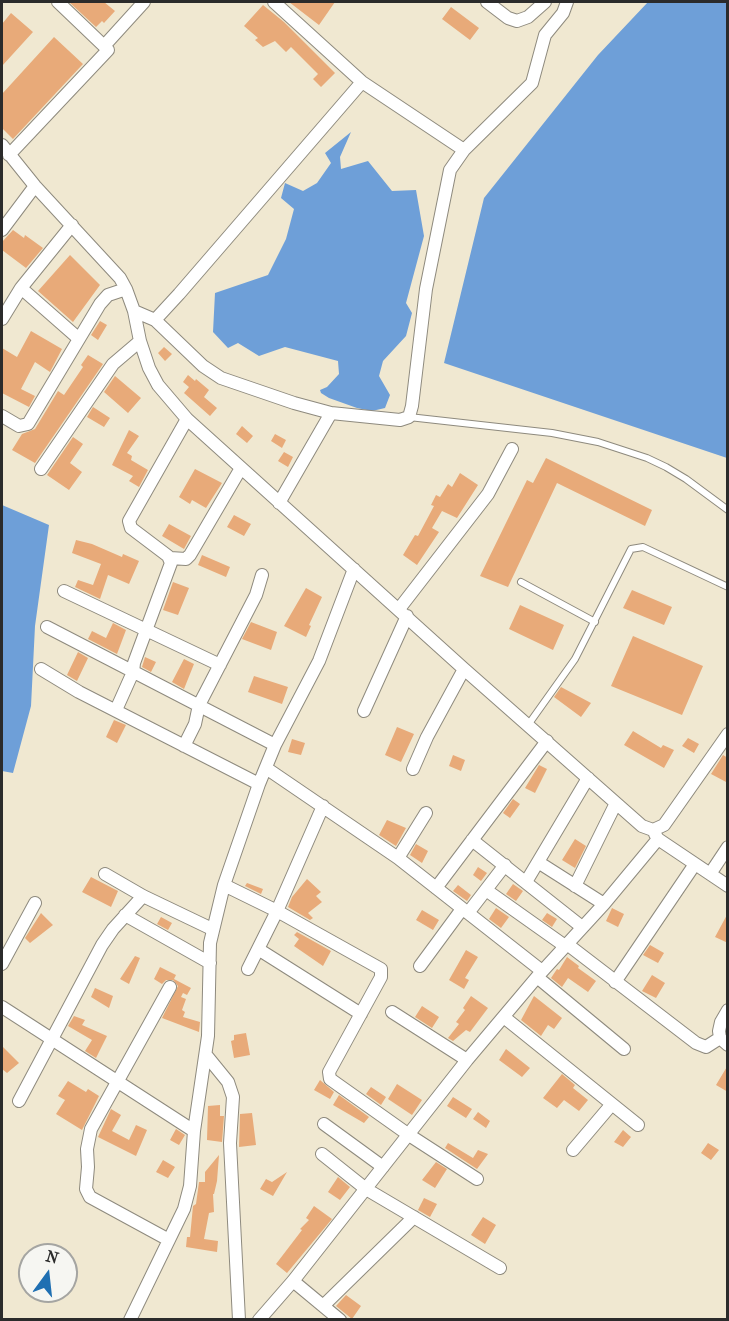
<!DOCTYPE html>
<html>
<head>
<meta charset="utf-8">
<style>
	body { margin:0 }
	#map { position:relative; width:729px; height:1321px; overflow:hidden; background:#f0e8d1; font-family:"IM FELL French Canon",serif }
	canvas { display:block }
	.frame { position:absolute; inset:0; border:3px solid #2b2b2b; pointer-events:none }
	.north { position:absolute; left:18px; top:1243px; width:60px; height:60px; box-sizing:border-box; background:#f6f6f2; border:2px solid #a5a5a2; border-radius:50%; rotate:15deg; font-size:16px; font-weight:700; line-height:24px; text-align:center; color:#2b2b2b }
	.north::after { content:''; display:block; margin:auto; width:21px; height:27px; background:#1f6fb2; clip-path:polygon(50% 0,100% 100%,50% 72%,0 100%) }
</style>
</head>
<body>
<div id="map">
<canvas width="729" height="1321"></canvas>
<div class="frame"></div>
<div class="north">N</div>
</div>
<script>
const c = document.querySelector('canvas').getContext('2d');
c.lineJoin = 'round';
function paint(path, color) { c.fillStyle = color; c.fill(path, 'evenodd'); }
const toPath = rows => new Path2D(rows.map(r => 'M' + r).join(''));
function trace(path, color, width, dash) { c.strokeStyle = color; c.lineWidth = width; c.lineCap = dash ? 'butt' : 'round'; c.setLineDash(dash || []); c.stroke(path); }
paint(toPath([
	[648,2,727,2,727,458,444,363,484,198,598,55],
	[351,132,340,157,341,169,368,161,392,191,416,190,424,236,406,303,412,313,406,336,383,361,379,376,390,395,385,408,372,411,357,408,329,398,321,393,320,390,327,387,339,374,338,361,285,347,259,356,238,343,228,348,213,332,215,293,268,275,286,239,294,209,281,198,285,183,303,191,317,183,331,163,325,153],
	[2,505,49,525,35,626,31,706,13,773,2,771]
]), '#6e9fd8');
paint(toPath([
	[69,2,104,2,115,11,104,23,102,21,96,27],
	[289,2,335,2,319,25],
	[263,5,284,22,335,73,321,87,313,79,318,74,291,47,286,52,275,41,263,47,255,40,258,38,244,26],
	[451,7,479,28,470,40,442,19],
	[11,13,33,32,2,66,2,24],
	[54,37,83,64,13,139,2,128,2,94],
	[13,230,24,238,25,235,43,248,26,268,2,250,2,242],
	[70,255,100,285,73,322,38,291],
	[100,321,107,325,98,340,91,335],
	[31,331,62,349,50,372,35,362,21,389,35,396,29,407,2,393,2,348,17,357],
	[164,347,172,354,165,361,158,353],
	[88,355,103,364,35,463,12,450,22,434,35,429,58,391,64,395,83,367,81,365],
	[188,375,195,381,196,379,209,390,204,397,217,408,210,416,184,393,189,387,183,382],
	[115,376,141,398,128,413,104,392],
	[93,407,110,418,104,427,87,417],
	[242,426,253,436,247,443,236,434],
	[129,430,139,436,127,453,132,456,131,460,148,470,139,487,129,481,133,476,112,465],
	[275,434,286,440,282,448,271,441],
	[73,437,83,444,70,463,82,472,69,490,47,475],
	[284,452,293,457,288,467,278,461],
	[546,458,652,510,645,526,557,483,508,587,480,576,527,480,533,483],
	[195,469,222,483,206,508,192,500,190,504,179,497],
	[460,473,478,485,457,518,442,511,432,528,439,532,417,565,403,555,415,535,418,536,434,506,431,505,436,495,440,497,448,484,452,487],
	[234,515,251,524,244,536,227,527],
	[169,524,191,536,184,549,162,536],
	[76,540,92,544,122,557,123,554,139,561,129,584,108,575,100,599,75,587,78,580,93,585,101,564,72,553],
	[202,555,230,567,226,577,198,565],
	[173,582,189,588,178,615,163,610],
	[306,588,322,597,309,625,311,626,306,637,284,626],
	[632,590,672,607,664,625,623,608],
	[520,605,564,625,553,650,509,629],
	[251,622,277,632,271,650,242,639],
	[113,623,126,630,117,654,88,639,92,631,106,638],
	[633,636,703,666,682,715,611,686],
	[78,652,88,658,77,681,67,675],
	[145,657,156,662,151,672,142,667],
	[184,659,194,664,184,689,172,682],
	[254,676,288,687,282,704,248,692],
	[561,687,591,703,581,717,554,697],
	[114,720,126,725,117,743,106,737],
	[397,727,414,734,401,762,385,755],
	[633,731,661,748,663,745,674,750,664,768,624,745],
	[688,738,699,744,694,753,682,746],
	[292,739,305,743,301,755,288,752],
	[453,755,465,760,461,771,449,766],
	[723,755,728,758,728,783,711,774],
	[539,765,547,769,535,793,525,788],
	[513,799,520,804,510,818,503,813],
	[387,820,406,828,396,846,379,835],
	[575,839,586,846,575,868,562,860],
	[416,844,428,851,422,863,410,855],
	[478,867,487,873,481,881,473,875],
	[91,877,118,891,111,907,82,892],
	[307,879,321,892,316,896,322,902,308,913,313,918,310,920,288,907,292,897],
	[247,883,263,889,261,894,245,886],
	[513,884,523,891,516,901,506,894],
	[458,885,471,895,467,901,453,891],
	[496,908,509,917,501,928,489,919],
	[612,908,624,914,618,927,606,921],
	[422,910,439,920,433,930,416,920],
	[41,913,53,925,30,943,25,938],
	[547,913,557,919,552,927,542,920],
	[728,913,728,943,715,937],
	[161,917,172,923,168,930,157,924],
	[297,932,331,951,323,966,294,946,299,939,294,935],
	[650,945,664,953,658,963,643,955],
	[466,950,478,957,465,978,469,980,464,989,449,980],
	[135,956,140,958,129,984,120,979],
	[567,957,579,966,578,968,596,981,588,992,568,978,562,987,551,978,557,969,559,970],
	[160,967,176,975,174,979,191,988,187,995,183,993,181,997,186,999,182,1010,185,1012,183,1017,200,1022,199,1032,162,1018,178,986,173,980,166,980,162,984,154,979],
	[652,975,665,983,656,998,642,991],
	[95,988,113,996,109,1008,91,997],
	[471,996,488,1008,470,1032,466,1030,453,1041,448,1038,459,1024,456,1022,465,1010,463,1008],
	[534,996,562,1018,554,1029,548,1025,541,1036,521,1020],
	[422,1006,439,1017,432,1028,415,1017],
	[74,1016,85,1020,82,1025,107,1036,96,1058,85,1051,92,1040,68,1026],
	[246,1033,250,1055,234,1058,231,1041,234,1040,234,1035],
	[2,1046,19,1063,7,1073,2,1069],
	[506,1049,530,1068,522,1077,499,1060],
	[728,1065,728,1092,716,1085],
	[562,1074,575,1085,573,1088,588,1100,579,1111,564,1100,557,1108,543,1098],
	[320,1080,334,1092,330,1099,314,1090],
	[68,1081,86,1092,88,1089,99,1096,82,1130,56,1114,65,1100,58,1096],
	[397,1084,422,1100,412,1115,388,1099],
	[371,1087,386,1097,381,1105,366,1094],
	[339,1095,369,1117,364,1123,333,1105],
	[453,1097,472,1109,466,1118,447,1106],
	[220,1105,220,1116,224,1116,222,1142,207,1140,208,1106],
	[111,1109,121,1115,112,1131,129,1140,136,1125,147,1130,136,1156,98,1137],
	[478,1112,490,1121,486,1128,473,1119],
	[252,1113,256,1145,239,1147,240,1114],
	[176,1129,185,1135,179,1145,170,1140],
	[623,1130,631,1137,623,1147,614,1142],
	[448,1143,473,1158,478,1150,488,1154,477,1169,445,1148],
	[708,1143,719,1150,711,1160,701,1153],
	[219,1155,217,1181,214,1194,213,1194,214,1212,209,1213,204,1239,218,1241,217,1252,186,1247,187,1237,190,1237,193,1206,196,1204,199,1182,205,1182,205,1172],
	[163,1160,175,1167,168,1178,156,1172],
	[436,1162,447,1169,435,1188,422,1180],
	[287,1172,273,1196,260,1189,266,1179,272,1182],
	[338,1177,350,1187,340,1200,328,1192],
	[424,1198,437,1204,430,1217,418,1210],
	[314,1206,332,1219,287,1273,276,1264,302,1230,300,1229,309,1220,306,1218],
	[483,1217,496,1225,485,1244,471,1235],
	[346,1295,361,1306,352,1319,336,1306]
]), '#e8aa79');
const service = toPath([
	[409,417,552,433,598,442,647,458,666,467,686,479,728,510],
	[521,582,595,622],
	[528,725,575,659,631,549,643,547,728,587]
]);
const minor = toPath([
	[58,2,104,46],
	[274,2,362,82,464,150],
	[487,2,508,18,517,21,528,17,545,2],
	[2,145,35,186,120,278,126,289,134,311,140,341,149,368,158,385,187,419,464,669,642,826,653,830,664,825,728,734],
	[9,155,108,50,104,46,144,2],
	[2,230,35,186],
	[21,288,72,225],
	[134,311,155,320,203,366,221,378,294,403,331,413,400,420,409,417,412,406,426,289,450,170,464,150,532,83,545,35,563,13,567,2],
	[2,319,21,288,78,338],
	[155,320,179,294,362,82],
	[2,416,19,426,28,424,100,304,108,295,126,289],
	[41,469,113,364,140,341],
	[279,503,331,413],
	[170,558,186,559,190,555,241,468],
	[64,591,220,665],
	[399,609,488,494,512,449],
	[47,627,275,745],
	[41,669,79,692,259,784],
	[116,710,133,672,134,663,171,563,168,556,131,528,129,521,187,419],
	[364,711,407,616],
	[184,746,195,724,199,705,256,595,262,575],
	[266,768,398,858,542,971],
	[413,769,427,737,464,669],
	[655,834,658,839,728,886],
	[472,840,582,927],
	[398,858,426,813],
	[538,862,604,904],
	[105,874,143,896,212,929],
	[710,874,728,847],
	[526,882,588,778],
	[224,885,277,911,381,969,381,977,329,1072,330,1079,409,1135,477,1179],
	[575,886,616,803],
	[436,888,547,741],
	[486,890,565,946],
	[468,913,505,865],
	[125,915,210,963],
	[567,944,696,1043,706,1047,720,1038],
	[258,949,361,1014],
	[2,964,35,903],
	[420,966,462,909],
	[248,969,277,911,323,806],
	[537,977,624,1049],
	[615,982,695,864],
	[2,1007,194,1131],
	[728,1010,721,1022,719,1031,720,1038,728,1045],
	[392,1012,467,1060],
	[505,1018,638,1125],
	[206,1055,228,1082,233,1097,230,1143,239,1320],
	[19,1101,102,945,113,929,143,896],
	[324,1124,383,1167],
	[573,1150,612,1104],
	[322,1154,366,1189,500,1268],
	[169,1240,90,1197,86,1189,88,1167,87,1149,91,1129,170,987],
	[293,1281,340,1320],
	[324,1305,414,1217],
	[130,1320,184,1209,190,1186,194,1131,208,1036,210,943,224,885,259,784,275,745,319,661,354,569],
	[259,1320,293,1281,467,1060,537,977,604,904,658,839]
]);
trace(service, '#8e8a7e', 8);
trace(minor, '#8e8a7e', 14);
trace(service, '#fff', 6);
trace(minor, '#fff', 12);
</script>
</body>
</html>
